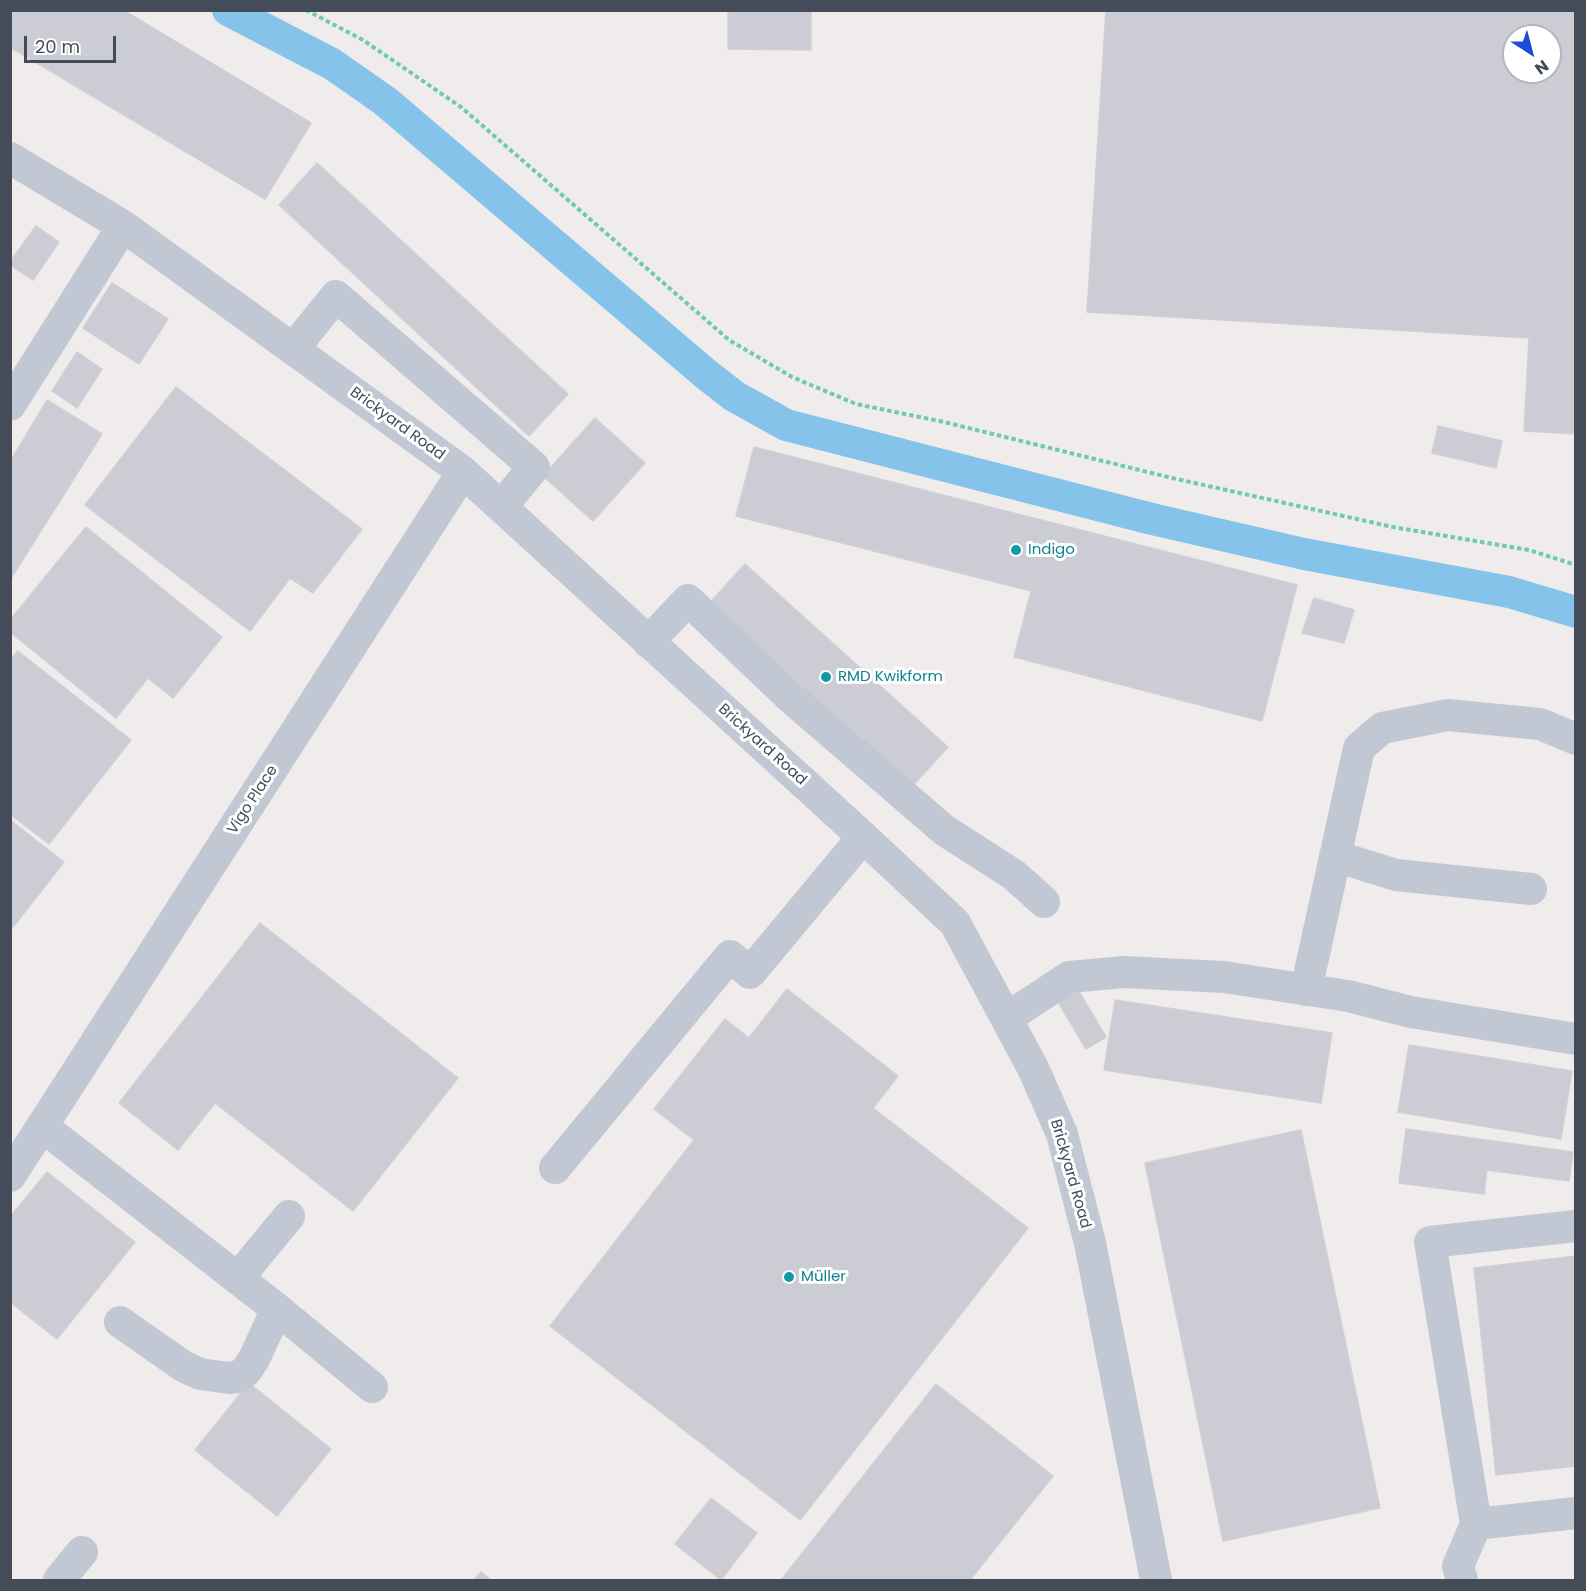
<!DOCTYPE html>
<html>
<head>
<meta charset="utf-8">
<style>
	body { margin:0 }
	#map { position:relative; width:1586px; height:1591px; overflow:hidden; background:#efeceb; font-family:Poppins,sans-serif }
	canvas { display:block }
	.frame { position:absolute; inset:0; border:12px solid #444b59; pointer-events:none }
	.north { position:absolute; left:1502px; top:24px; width:60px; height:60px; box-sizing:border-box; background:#fff; border:2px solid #b4b7bd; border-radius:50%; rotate:144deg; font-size:16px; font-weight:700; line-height:24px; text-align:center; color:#444b59 }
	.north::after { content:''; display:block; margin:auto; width:21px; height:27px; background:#1b4cd9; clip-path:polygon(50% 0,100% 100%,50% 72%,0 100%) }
	.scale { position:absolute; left:24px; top:36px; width:92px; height:27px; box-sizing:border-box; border:3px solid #444b59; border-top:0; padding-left:8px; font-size:18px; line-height:21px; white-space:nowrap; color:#444b59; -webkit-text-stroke:4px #fff; paint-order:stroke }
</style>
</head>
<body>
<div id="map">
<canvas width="1586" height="1591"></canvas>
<div class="frame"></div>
<div class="north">N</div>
<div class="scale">20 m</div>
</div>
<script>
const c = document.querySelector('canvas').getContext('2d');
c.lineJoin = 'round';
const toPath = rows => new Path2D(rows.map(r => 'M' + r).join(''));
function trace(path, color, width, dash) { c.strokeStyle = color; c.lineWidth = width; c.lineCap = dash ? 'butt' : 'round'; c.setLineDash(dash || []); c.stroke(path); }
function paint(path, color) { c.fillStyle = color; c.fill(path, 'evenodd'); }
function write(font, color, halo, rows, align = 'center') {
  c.font = font + ' Poppins,sans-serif'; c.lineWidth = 6; c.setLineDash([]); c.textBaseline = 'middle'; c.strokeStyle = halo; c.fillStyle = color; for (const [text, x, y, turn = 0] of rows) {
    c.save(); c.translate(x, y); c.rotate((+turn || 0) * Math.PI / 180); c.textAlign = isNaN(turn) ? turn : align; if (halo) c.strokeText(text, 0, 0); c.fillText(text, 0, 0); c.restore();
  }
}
trace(toPath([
	[228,10,332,64,385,101,707,375,734,396,786,425,1152,519,1304,554,1509,592,1576,612]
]), '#86c3ea', 32);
const building = toPath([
	[10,10,123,10,311,123,265,199,10,47,10,10],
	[728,10,811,10,811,50,728,49,728,10],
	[1106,10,1576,10,1576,434,1524,431,1529,338,1087,312,1106,10],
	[1514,36,1550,36,1550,72,1514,72,1514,36],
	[317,163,568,394,529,436,279,205,317,163],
	[36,226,59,242,33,280,10,265,10,262,36,226],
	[112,283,168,319,139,364,83,328,112,283],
	[77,352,102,369,77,408,52,391,77,352],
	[176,387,362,529,313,593,290,578,250,631,85,505,176,387],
	[47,400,102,434,10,580,10,462,47,400],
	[595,418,645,463,593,521,543,476,595,418],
	[1438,426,1502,441,1496,468,1432,453,1438,426],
	[754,447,1297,585,1262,721,1014,657,1031,591,736,516,754,447],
	[86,527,222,637,173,698,148,678,116,718,10,632,10,620,86,527],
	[745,564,948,747,908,791,705,608,745,564],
	[1314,598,1354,610,1344,643,1302,633,1314,598],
	[18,651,131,740,49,844,10,814,10,661,18,651],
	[10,820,64,862,10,931,10,820],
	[260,923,458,1078,353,1211,215,1103,178,1150,119,1103,260,923],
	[1075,985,1106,1037,1086,1049,1055,997,1075,985],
	[787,989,898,1076,873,1108,1028,1228,800,1520,550,1326,694,1140,654,1109,725,1019,749,1038,787,989],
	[1115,1000,1332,1033,1321,1103,1104,1070,1115,1000],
	[1409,1045,1572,1071,1561,1139,1398,1112,1409,1045],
	[1406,1129,1573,1152,1569,1181,1487,1170,1484,1194,1399,1183,1406,1129],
	[1301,1130,1380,1508,1223,1541,1145,1163,1301,1130],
	[47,1172,135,1242,57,1339,10,1302,10,1217,47,1172],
	[1576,1256,1576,1466,1496,1475,1474,1268,1576,1256],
	[249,1383,331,1449,277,1516,195,1450,249,1383],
	[936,1384,1053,1476,970,1580,781,1580,936,1384],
	[711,1498,757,1533,721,1580,675,1544,711,1498],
	[481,1572,491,1580,474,1580,481,1572]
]);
paint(building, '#cbccd4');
trace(building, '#cfd0d7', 1.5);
trace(toPath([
	[306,10,363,40,461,107,729,340,792,377,856,404,944,422,1172,478,1393,527,1529,550,1576,565]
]), '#72caae', 4, [4.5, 3]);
trace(toPath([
	[10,158,123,226,463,472,863,837,955,923,1033,1068,1062,1134,1090,1243,1156,1580],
	[293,349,336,296,534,467,502,506],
	[10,405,123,226],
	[648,642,688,600,791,698,944,830,1014,875,1044,902],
	[1335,856,1396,875,1531,889],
	[1306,990,1359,748,1382,728,1448,715,1540,724,1576,739],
	[1007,1018,1069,977,1124,972,1224,977,1348,996,1411,1012,1576,1039],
	[43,1127,277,1309,254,1359,246,1371,237,1377,229,1378,200,1374,183,1366,120,1322],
	[555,1168,730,956,750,973,863,837],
	[10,1176,463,472],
	[238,1278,289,1216],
	[277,1309,372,1387],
	[1476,1524,1576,1513],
	[59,1580,82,1552],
	[1462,1580,1458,1566,1476,1524,1430,1242,1576,1226]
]), '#c2c8d3', 32);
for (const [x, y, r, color] of [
	[1016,550,6,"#0f9aa8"],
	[826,677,6,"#0f9aa8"],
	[789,1277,6,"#0f9aa8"]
]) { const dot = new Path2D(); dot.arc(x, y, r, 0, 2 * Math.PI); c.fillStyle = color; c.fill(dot); trace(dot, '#fff', 2); }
write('15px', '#444b59', '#fff', [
	["Brickyard Road",397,424,36],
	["Brickyard Road",762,745,42],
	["Vigo Place",253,800,-57],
	["Brickyard Road",1070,1174,74]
]);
write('15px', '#0d838f', '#fff', [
	["Indigo",1028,550],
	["RMD Kwikform",838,677],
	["Müller",801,1277]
], 'left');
</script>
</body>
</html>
